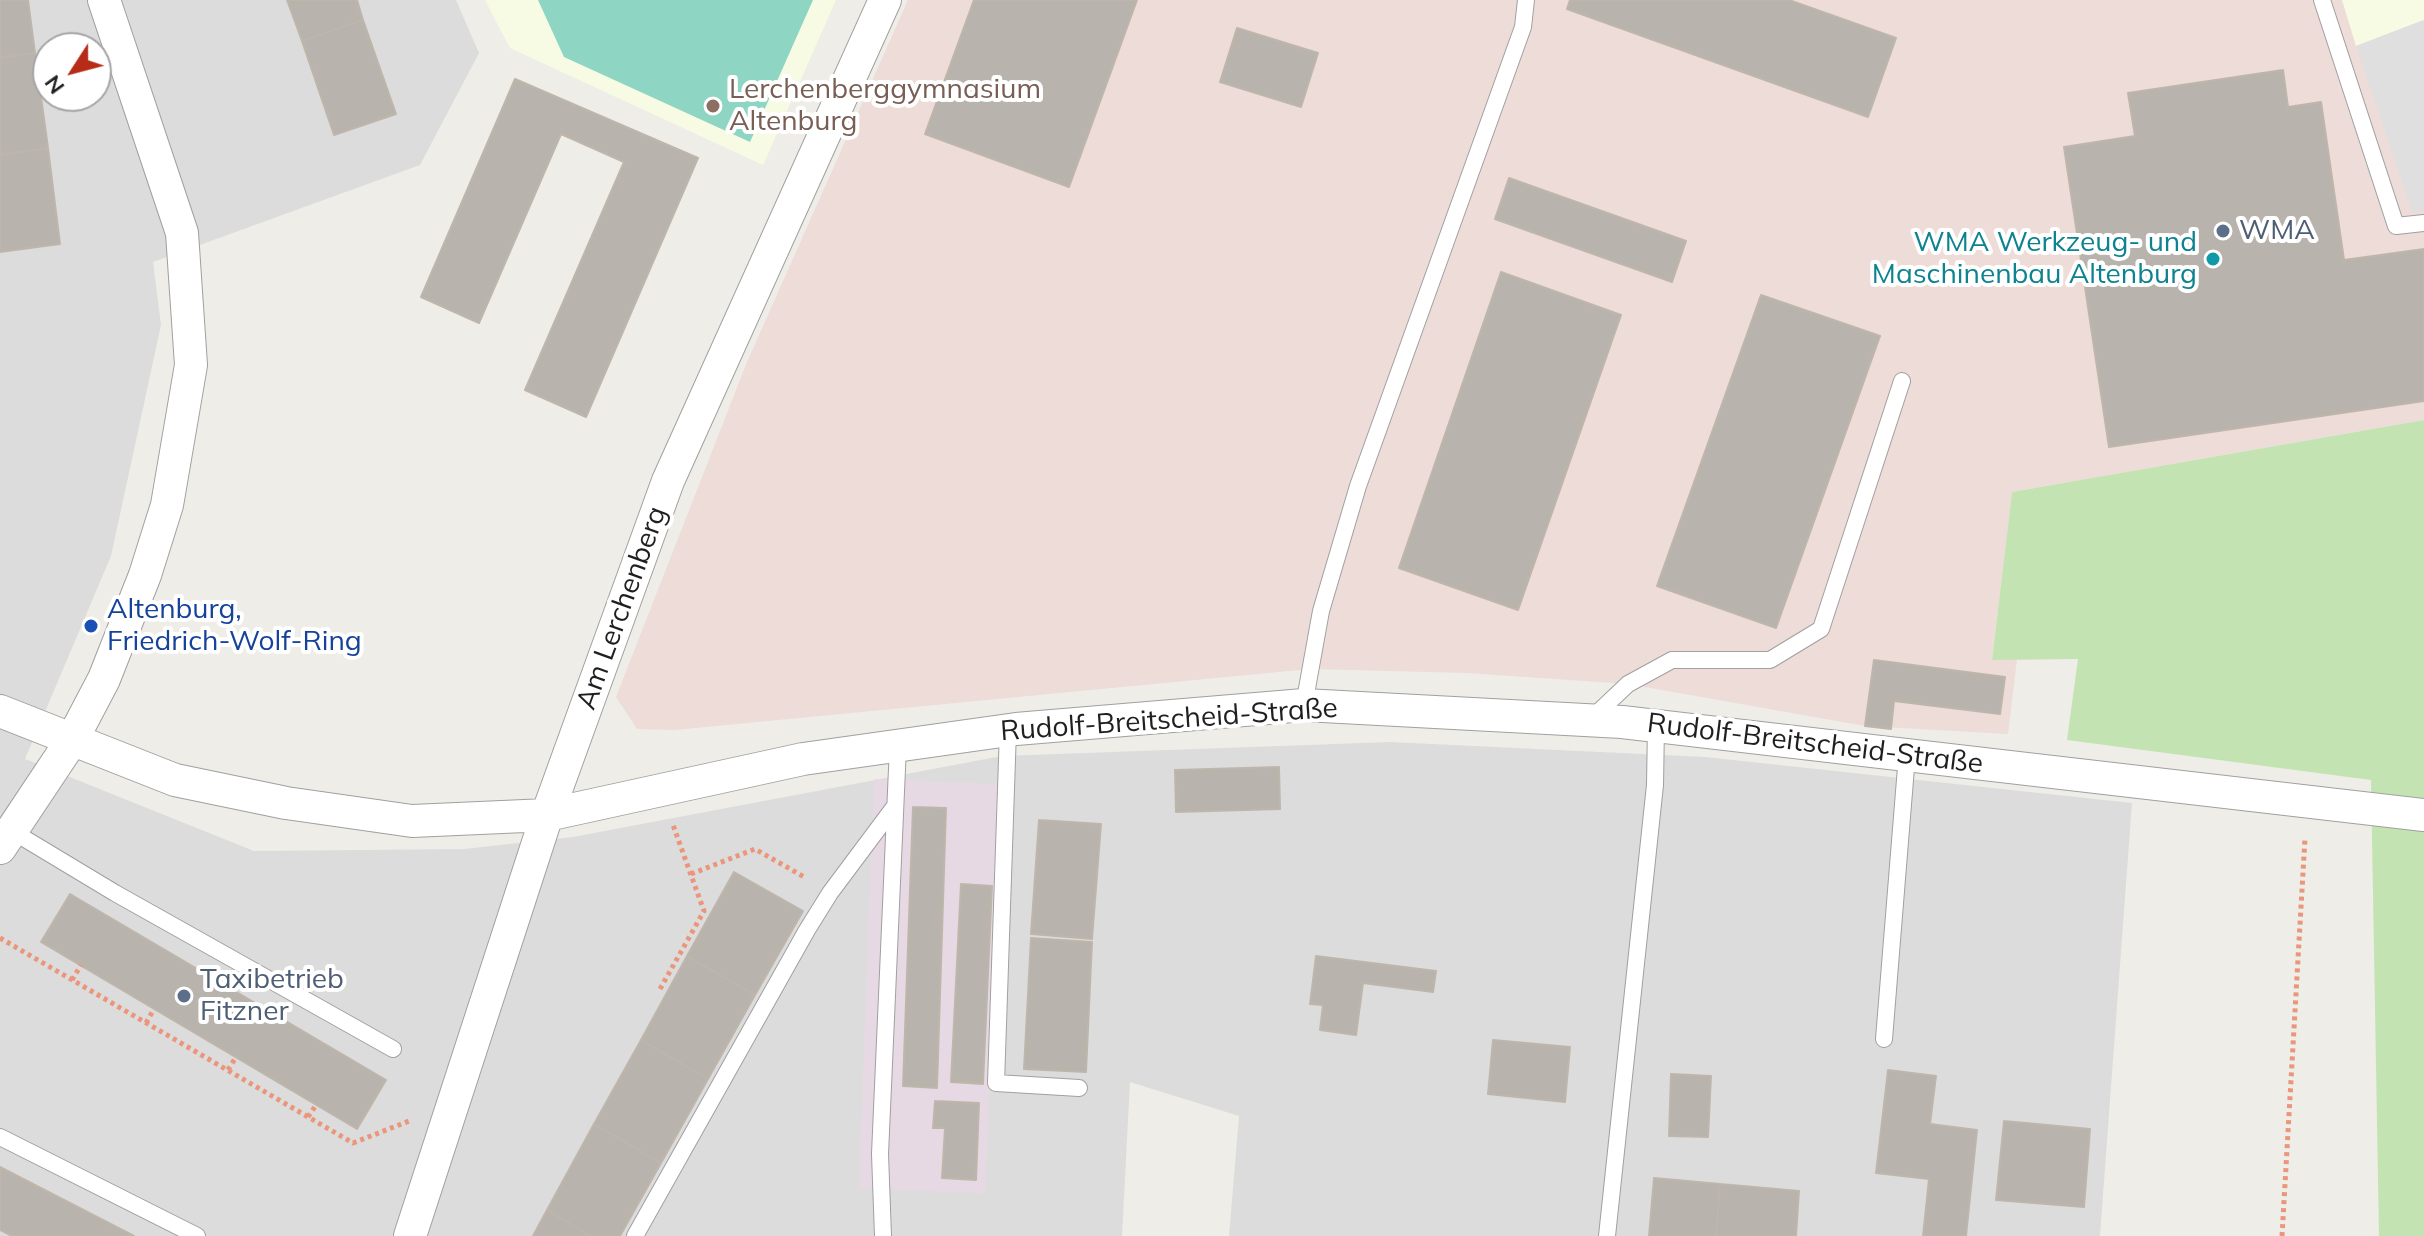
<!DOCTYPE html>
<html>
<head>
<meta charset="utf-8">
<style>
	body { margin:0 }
	#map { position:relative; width:2424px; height:1236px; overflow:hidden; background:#efede7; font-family:Mulish,sans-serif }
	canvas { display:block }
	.north { position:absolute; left:32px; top:32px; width:80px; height:80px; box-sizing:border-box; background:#fff; border:2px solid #a5a5a5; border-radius:50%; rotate:234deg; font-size:22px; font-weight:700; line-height:32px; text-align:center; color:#1f1f1f }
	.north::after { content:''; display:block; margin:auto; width:28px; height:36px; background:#b72c17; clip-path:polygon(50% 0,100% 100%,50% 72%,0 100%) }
</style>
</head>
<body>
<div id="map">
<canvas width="2424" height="1236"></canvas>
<div class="north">N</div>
</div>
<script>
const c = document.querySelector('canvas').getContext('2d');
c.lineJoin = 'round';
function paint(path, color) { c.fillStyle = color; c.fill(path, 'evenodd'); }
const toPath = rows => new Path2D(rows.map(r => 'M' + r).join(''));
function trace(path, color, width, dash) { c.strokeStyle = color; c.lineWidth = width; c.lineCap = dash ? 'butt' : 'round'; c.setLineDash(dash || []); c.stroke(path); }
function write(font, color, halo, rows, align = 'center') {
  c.font = font + ' Mulish,sans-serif'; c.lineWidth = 8; c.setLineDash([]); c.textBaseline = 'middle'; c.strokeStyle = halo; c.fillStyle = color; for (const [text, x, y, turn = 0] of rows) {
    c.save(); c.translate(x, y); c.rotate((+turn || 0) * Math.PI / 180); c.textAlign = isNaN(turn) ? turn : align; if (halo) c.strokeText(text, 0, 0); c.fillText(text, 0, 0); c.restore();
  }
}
paint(toPath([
	[0,0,456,0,479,53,420,165,153,262,161,325,111,556,25,759,254,851,464,849,573,837,1002,756,1390,742,1705,757,2132,803,2100,1236,1229,1236,1239,1116,1130,1082,1122,1236,0,1236],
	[48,48,96,48,96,96,48,96]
]), '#dddcdc');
paint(toPath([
	[908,0,2424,0,2424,420,2012,492,1992,659,2017,659,2008,734,1865,726,1628,684,1467,673,1310,669,674,730,637,729,616,697,747,362]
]), '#eddcd8');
paint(toPath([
	[874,779,1001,784,985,1193,859,1188]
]), '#e7d9e3');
paint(toPath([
	[485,0,836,0,763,165,510,48],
	[2342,0,2424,0,2424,20,2356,46]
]), '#f8fbe3');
paint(toPath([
	[2424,420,2424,1236,2379,1236,2371,780,2067,740,2078,659,1992,660,2012,492]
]), '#c4e3b3');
paint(toPath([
	[538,0,813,0,750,142,564,57]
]), '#8ed5c3');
paint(toPath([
	[2424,20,2424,211,2412,212,2356,46]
]), '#dfdfdf');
const building = toPath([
	[0,0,28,0,35,53,0,58,0,0],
	[287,0,357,0,363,20,302,41,287,0],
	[974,0,1137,0,1069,187,925,134,974,0],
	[1570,0,1789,0,1896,38,1868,117,1567,9,1570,0],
	[363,20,396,114,334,135,302,41,363,20],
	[1237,28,1318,53,1301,107,1220,82,1237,28],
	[35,53,48,148,0,155,0,58,35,53],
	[2283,70,2288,107,2321,102,2344,260,2424,249,2424,401,2109,447,2064,147,2135,136,2128,93,2283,70],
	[515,79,698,158,586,417,525,390,624,162,561,134,479,323,421,297,515,79],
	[48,148,60,244,0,252,0,155,48,148],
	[1509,178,1686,241,1672,282,1495,219,1509,178],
	[1501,272,1621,315,1518,610,1399,568,1501,272],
	[1761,295,1880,336,1776,628,1657,586,1761,295],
	[1874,660,2005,677,2000,714,1894,701,1891,729,1865,726,1874,660],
	[1279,767,1280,809,1176,812,1175,770,1279,767],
	[913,807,946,808,937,1088,903,1086,913,807],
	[1039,820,1101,824,1092,939,1031,934,1039,820],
	[734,872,803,911,755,995,687,956,734,872],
	[961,884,992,886,983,1084,951,1082,961,884],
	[70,894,386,1080,357,1129,41,942,70,894],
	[1031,938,1092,942,1086,1072,1024,1069,1031,938],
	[687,956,755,995,708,1079,641,1040,687,956],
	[1316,956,1436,971,1433,992,1363,983,1356,1035,1320,1030,1323,1005,1310,1004,1316,956],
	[641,1040,708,1079,661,1163,594,1124,641,1040],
	[1493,1040,1570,1047,1565,1102,1488,1094,1493,1040],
	[1888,1070,1936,1076,1930,1124,1977,1130,1966,1236,1923,1236,1929,1179,1876,1173,1888,1070],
	[1671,1074,1711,1076,1708,1137,1669,1136,1671,1074],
	[935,1101,979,1103,976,1180,942,1178,945,1128,933,1128,935,1101],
	[2004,1121,2090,1129,2084,1207,1996,1200,2004,1121],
	[594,1124,661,1163,620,1236,591,1236,547,1210,594,1124],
	[0,1167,134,1236,12,1236,0,1230,0,1167],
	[1654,1178,1720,1184,1716,1236,1649,1236,1654,1178],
	[1720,1184,1799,1191,1796,1236,1716,1236,1720,1184],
	[547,1210,591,1236,533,1236,547,1210]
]);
paint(building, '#b8b3ad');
trace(building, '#bfb6ab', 2);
const lane = toPath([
	[2322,0,2396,226,2424,223],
	[1304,705,1321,611,1358,486,1523,27,1526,0],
	[1591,719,1628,684,1672,660,1770,660,1821,629,1902,381],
	[1008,730,996,1083,1079,1088],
	[12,831,115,893,393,1049],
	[1884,1039,1907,755],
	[0,1137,197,1236],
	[635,1236,807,930,830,893,895,806],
	[883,1236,880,1154,898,746],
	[1607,1236,1655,785,1656,726]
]);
const street = toPath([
	[0,711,175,780,286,803,412,821,547,815,803,759,1016,729,1304,705,1622,722,2424,815],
	[0,848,72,740,104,679,145,575,167,505,191,365,182,233,104,0],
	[410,1236,547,815,668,481,885,0]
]);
trace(lane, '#a0a0a0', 18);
trace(street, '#a0a0a0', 34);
trace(toPath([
	[691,874,755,849,806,878],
	[0,938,353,1143,409,1121],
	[72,980,81,965],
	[660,989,704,911,673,825],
	[146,1023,154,1009],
	[228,1070,236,1057],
	[308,1117,316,1105],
	[2282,1236,2305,838]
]), '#ea967c', 5, [4, 4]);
trace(lane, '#fff', 16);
trace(street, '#fff', 32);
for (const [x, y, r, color] of [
	[713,106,8,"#8d6e63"],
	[2223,231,8,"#5c6f8a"],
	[2213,259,8,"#0f9aa8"],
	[91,626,8,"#1a4fb4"],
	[184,996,8,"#5c6f8a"]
]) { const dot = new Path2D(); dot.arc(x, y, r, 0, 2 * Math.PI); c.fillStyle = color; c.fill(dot); trace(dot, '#fff', 3); }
write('28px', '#785e54', '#fff', [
	["Lerchenberggymnasium",729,90],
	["Altenburg",729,122]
], 'left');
write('28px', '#4e5e75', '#fff', [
	["WMA",2239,231],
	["Taxibetrieb",200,980],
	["Fitzner",200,1012]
], 'left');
write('28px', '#0d838f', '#fff', [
	["WMA Werkzeug- und",2197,243],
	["Maschinenbau Altenburg",2197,275]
], 'right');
write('28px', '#1f1f1f', '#fff', [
	["Am Lerchenberg",622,608,-70],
	["Rudolf-Breitscheid-Straße",1169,720,-4],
	["Rudolf-Breitscheid-Straße",1815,744,7]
]);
write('28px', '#164399', '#fff', [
	["Altenburg,",107,610],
	["Friedrich-Wolf-Ring",107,642]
], 'left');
</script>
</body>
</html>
